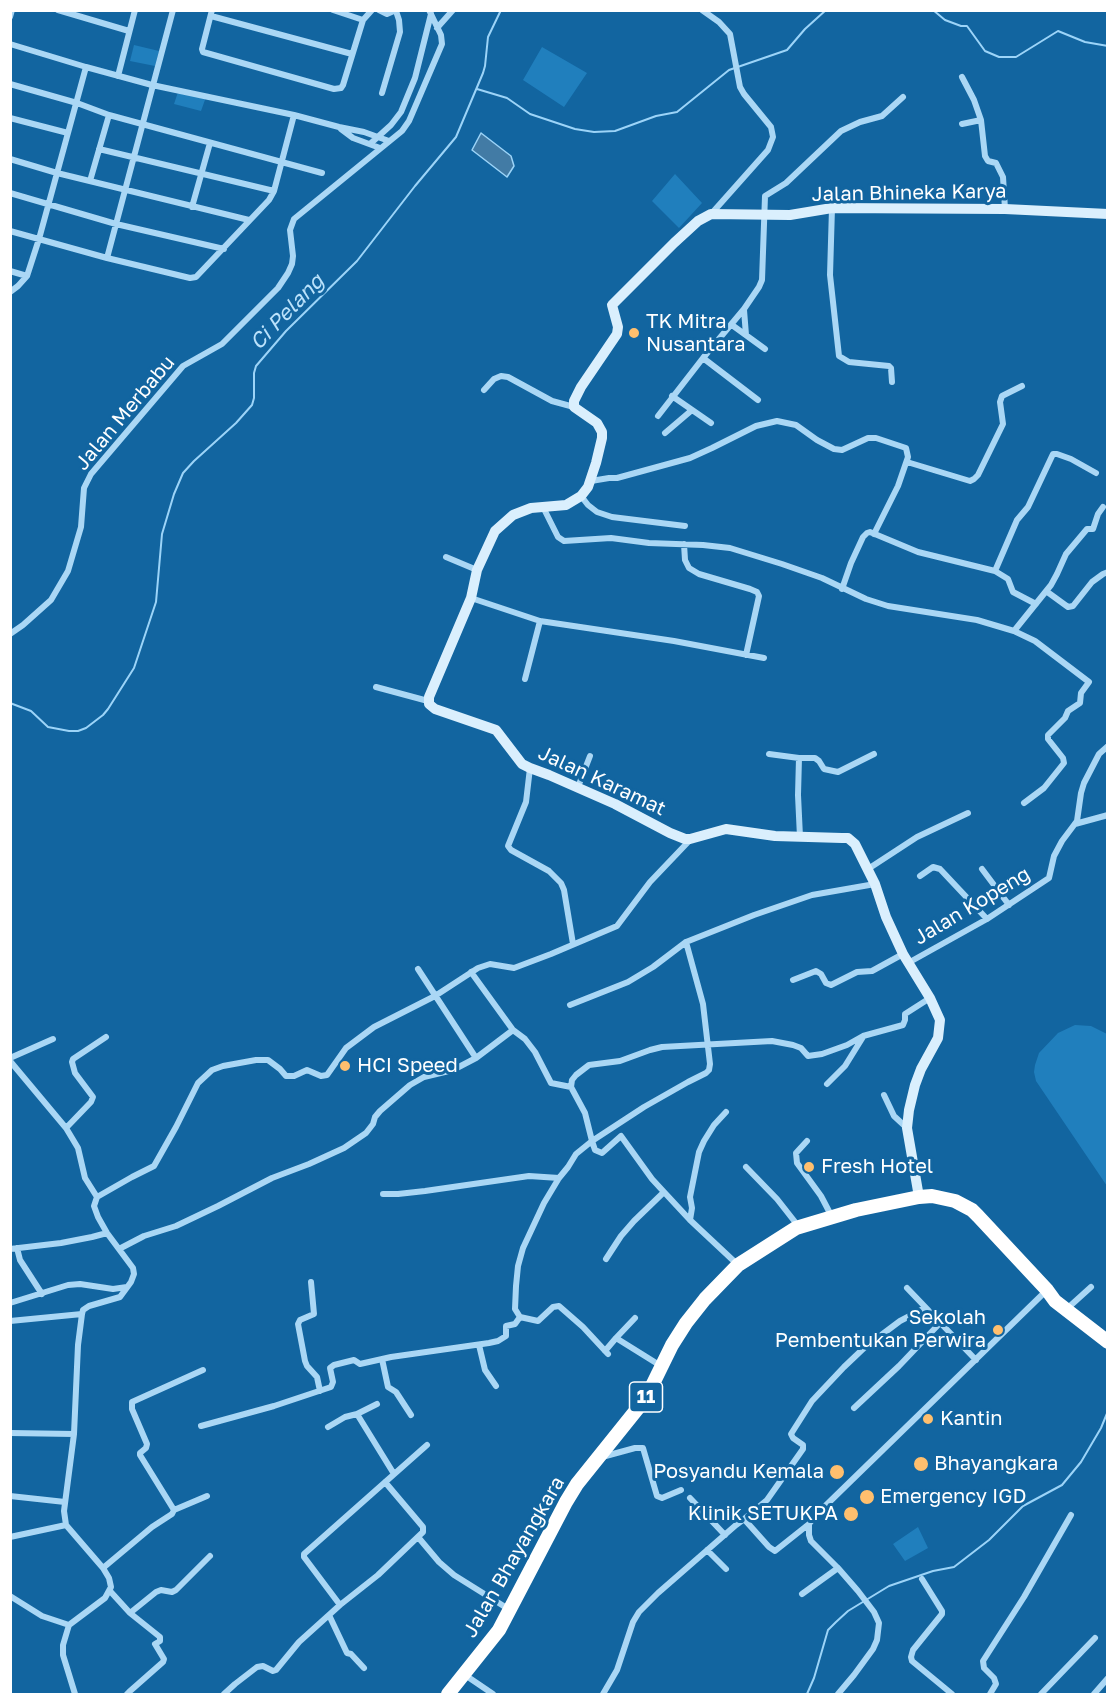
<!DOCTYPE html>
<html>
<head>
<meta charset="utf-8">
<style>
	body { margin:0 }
	#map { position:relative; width:1118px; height:1705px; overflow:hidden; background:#1265a0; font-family:"Golos Text",sans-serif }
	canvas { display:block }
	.frame { position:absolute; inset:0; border:12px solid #fff; pointer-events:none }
</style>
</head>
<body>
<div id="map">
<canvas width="1118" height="1705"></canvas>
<div class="frame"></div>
</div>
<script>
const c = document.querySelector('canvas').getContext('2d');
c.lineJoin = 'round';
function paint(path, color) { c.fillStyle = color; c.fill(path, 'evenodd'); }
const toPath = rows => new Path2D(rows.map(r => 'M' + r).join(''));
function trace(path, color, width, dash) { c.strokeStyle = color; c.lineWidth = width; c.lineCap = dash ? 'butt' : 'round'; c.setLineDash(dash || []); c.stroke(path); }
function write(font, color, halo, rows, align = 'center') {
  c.font = font + ' "Golos Text",sans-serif'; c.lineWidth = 6; c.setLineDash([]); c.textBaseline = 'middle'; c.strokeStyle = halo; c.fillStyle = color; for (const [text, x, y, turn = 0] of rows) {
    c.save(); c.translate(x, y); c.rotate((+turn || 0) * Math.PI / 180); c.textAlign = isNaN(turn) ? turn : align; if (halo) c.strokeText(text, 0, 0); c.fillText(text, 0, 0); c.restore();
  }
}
paint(toPath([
	[134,45,159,51,155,66,130,61],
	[542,47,587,73,564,107,523,80],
	[179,89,206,97,201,111,174,104],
	[675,174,702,203,679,228,652,201],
	[1075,1025,1091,1026,1107,1034,1107,1186,1036,1081,1034,1072,1035,1065,1039,1053,1058,1033],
	[918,1527,928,1548,905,1561,893,1544]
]), '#207fbd');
const water = toPath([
	[481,133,511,156,514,166,507,177,472,150,481,133]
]);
paint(water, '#427ba5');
trace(water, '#9cd4f8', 1.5);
trace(toPath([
	[933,10,945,20,961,26,967,26,985,51,999,57,1016,57,1058,31,1085,42,1108,46],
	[477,89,507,98,530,114,575,129,594,132,615,131,656,116,677,112,729,70,787,50,805,29,826,10],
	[10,703,31,711,48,727,69,731,78,731,86,728,103,715,108,709,134,668,156,602,162,534,174,494,183,473,194,461,236,423,252,405,254,398,254,373,256,366,286,331,357,261,415,186,456,137,483,73,485,66,488,37,501,10],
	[807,1694,814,1678,828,1630,836,1622,848,1611,889,1586,933,1571,954,1567,989,1540,1023,1506,1062,1485,1081,1462,1101,1428,1108,1411]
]), '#9cd4f8', 2);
trace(toPath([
	[58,10,129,31],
	[212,10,202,49,203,52,334,89,341,88,343,85,363,20,372,10],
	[333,10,363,20],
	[379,10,387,14,396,10],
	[702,10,719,22,730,34,740,87,744,94,771,127,773,137,768,150,712,213],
	[211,16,352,54],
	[10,17,12,10],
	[437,28,453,10],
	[10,44,86,67,152,85,294,115,339,127,364,132,389,141],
	[118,76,135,10],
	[962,77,974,100,981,120],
	[10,84,77,103,109,115,322,173],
	[382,93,400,32,399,20,396,11],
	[10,118,68,133],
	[962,124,981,120,985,156,988,161,996,163,1003,177,1005,209],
	[341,129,353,138,380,148],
	[370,144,391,125,401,112,415,78,431,14],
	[99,149,274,191],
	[10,159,57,173,249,220],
	[90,181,109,115],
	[10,193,116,224,224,249],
	[192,207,210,143],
	[832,208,830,275,839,356,849,362,889,366,891,368,892,382],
	[10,231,107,258,190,278,196,277,269,200,274,191,294,115],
	[107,258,173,10],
	[10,271,27,276],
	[10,292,18,286,27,276,39,239,86,67],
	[744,310,746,335],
	[732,325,765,349],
	[703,358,758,400],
	[484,390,494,379,501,376,508,377,552,401,574,407],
	[672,396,711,423],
	[658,416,703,358,744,309,759,287,762,280,765,196,786,183,841,131,860,122,882,116,903,97],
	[665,433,692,410],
	[907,462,970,481,974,479,978,475,1003,424,1000,402,1002,396,1022,386],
	[591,481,609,478,617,478,690,458,712,448,756,426,777,421,796,425,817,440,834,449,842,450,868,438,876,438,906,448,908,457,898,486,874,534],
	[581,496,588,505,597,512,612,517,685,526],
	[543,507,558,537,564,541,611,538,649,543,703,545,730,548,782,564,822,578,866,599,888,606,977,620,1014,631,1035,641,1089,682,1081,693,1080,703,1068,711,1065,718,1048,735,1048,739,1063,758,1064,763,1044,788,1024,803],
	[684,544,685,560,689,568,699,574,750,589,757,592,759,596,746,655],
	[446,557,477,570],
	[995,571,1017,520,1028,507,1053,454,1057,454,1071,459,1096,473],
	[842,589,851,563,863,537,867,533,870,532,918,552,995,571,1008,579,1013,592,1036,604],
	[1046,591,1068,607,1073,606,1092,582,1103,574,1108,572],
	[471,598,540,621,674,641,764,658],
	[1014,631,1051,585,1057,574,1066,554,1087,529,1093,529,1098,514,1103,507],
	[10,634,23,625,51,600,68,571,81,527,84,488,91,474,183,366,222,344,278,288,288,273,292,264,293,256,290,230,294,219,402,131,409,121,442,44,441,35,429,10],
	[525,679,540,621],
	[376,687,428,701],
	[769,754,799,758,815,758,819,761,824,769,838,772,874,754],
	[799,758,798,795,800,837],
	[530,768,526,802,508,846,511,850,549,871,561,883,564,890,573,944],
	[578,787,590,756],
	[1075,824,1108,815],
	[868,869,917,837,968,813],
	[982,869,1009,905],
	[920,876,933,867,940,869,987,919],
	[908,963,987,919,1049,878,1054,856,1062,841,1077,821,1081,793,1084,783,1099,754,1108,746],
	[418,969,476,1058],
	[471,972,513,1030,525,1039,535,1052,551,1083,571,1087],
	[793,980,816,971,821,974,826,983,831,985,857,972,872,971,903,954],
	[570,1005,628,982,653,967,686,942,754,915,812,895,875,884],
	[10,1058,53,1039],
	[10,1061,66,1128,78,1148,85,1178,97,1197],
	[827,1084,845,1066,863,1037],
	[884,1095,894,1116,907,1128],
	[66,1128,91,1102,93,1097,75,1073,72,1062,73,1059,106,1037],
	[807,1141,796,1153,797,1163,821,1196,832,1217],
	[746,1167,777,1199,799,1227],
	[664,1192,652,1179,621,1136,602,1153,595,1150,592,1141,644,1107,688,1082,706,1073,709,1070,710,1064,703,1004,686,942],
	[383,1194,398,1194,425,1191,529,1176,559,1178],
	[690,1220,692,1208,690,1197,699,1152,704,1141,714,1125,726,1112],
	[17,1248,20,1260,42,1294],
	[10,1249,61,1243,92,1237,107,1233],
	[119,1249,144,1236,176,1226,218,1206,272,1178,309,1164,344,1148,366,1133,373,1124,375,1117,380,1111,410,1085,424,1077,453,1070,476,1058,513,1030],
	[606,1259,621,1236,634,1221,664,1192,690,1220,737,1264],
	[311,1282,314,1314,300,1320,298,1324,305,1361,307,1366,317,1377,320,1391],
	[907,1288,976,1360],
	[10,1303,68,1285,80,1284,113,1289,127,1287],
	[1070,1306,1091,1287],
	[10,1321,82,1314],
	[616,1338,635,1318],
	[479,1345,485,1370,496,1386],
	[605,1351,616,1338,661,1366],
	[608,1354,583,1327,559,1306,553,1307,538,1321,520,1317,515,1309,516,1286,518,1266,523,1248,544,1203,559,1178,568,1167,576,1154,592,1141,585,1113,571,1087,572,1080,576,1075,589,1065,620,1061,650,1050,662,1047,772,1041,793,1045,801,1048,808,1056,822,1054,847,1045,863,1036,903,1025,905,1020,905,1014,930,998],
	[382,1359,388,1387,396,1392,411,1415],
	[377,1404,357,1414,394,1474],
	[854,1408,899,1366,940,1323],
	[201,1426,274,1406,331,1387,333,1382,330,1368,334,1365,354,1360,360,1364,391,1357,489,1343,498,1341,506,1336,506,1326,515,1324,520,1317],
	[328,1427,345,1417,357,1414],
	[10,1433,74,1434],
	[602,1457,635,1448,643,1448,657,1496,662,1498,681,1490],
	[10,1496,65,1502],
	[690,1498,725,1535],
	[174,1510,207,1496],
	[744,1519,767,1500,803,1449,803,1445,793,1438,791,1434,812,1401,844,1367,864,1348,900,1321,925,1308],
	[10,1537,66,1525],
	[418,1537,439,1562,454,1575,510,1610],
	[707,1550,726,1569],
	[103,1568,152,1527,172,1514,174,1510,140,1455,140,1453,146,1448,147,1444,132,1409,132,1402,203,1370],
	[922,1579,942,1611,942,1614,913,1650,911,1657,912,1661,952,1694],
	[110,1591,130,1613,156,1592,161,1590,172,1592,176,1590,210,1556],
	[802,1594,838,1568],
	[10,1596,42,1616,69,1625],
	[340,1605,304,1557,304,1554,427,1445],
	[329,1615,347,1653,351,1654,364,1668],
	[465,1675,493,1694],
	[75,1694,63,1655,63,1645,69,1625,105,1598,111,1587,109,1578,103,1568,66,1525,64,1511,74,1434,78,1345,82,1314,83,1310,89,1306,120,1297,131,1282,134,1274,133,1268,107,1233,98,1217,94,1206,97,1197,132,1177,154,1166,176,1127,198,1083,212,1070,223,1066,256,1060,268,1060,280,1069,286,1076,294,1076,307,1070,321,1076,327,1075,346,1048,374,1027,435,996,478,968,490,964,514,968,551,954,617,926,650,882,690,840],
	[127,1694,129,1692,163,1662,164,1659,155,1644,160,1641,160,1637,130,1613],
	[224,1694,235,1684,257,1667,263,1666,273,1671,276,1670,299,1642,340,1605,378,1575,423,1532,423,1527,385,1482],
	[603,1694,617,1670,633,1622,639,1612,658,1593,736,1525,744,1519,769,1547,775,1551,809,1524],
	[838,1694,854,1675,873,1649,877,1640,879,1623,874,1612,858,1591,838,1568,811,1541,809,1535,809,1524,817,1514,1047,1290],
	[990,1694,996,1684,994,1678,984,1668,983,1661,1024,1597,1071,1515],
	[1041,1694,1095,1638],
	[1094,1694,1108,1678]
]), '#aad7f5', 6);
trace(toPath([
	[919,1197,907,1128,909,1110,915,1085,921,1069,938,1038,940,1020,930,998,903,954,886,917,875,884,855,844,848,838,842,838,775,836,726,829,690,839,685,839,670,833,615,804,549,775,530,768,522,764,496,730,435,709,429,704,429,697,471,598,477,570,495,531,513,515,531,508,566,505,581,496,588,487,596,463,602,438,602,432,597,423,574,407,574,401,581,387,617,334,618,327,612,305,674,243,698,221,711,214,790,215,832,208,1005,209,1108,214]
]), '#daeffd', 10);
trace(toPath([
	[448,1694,499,1630,566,1502,577,1484,646,1398,672,1345,686,1323,705,1299,738,1265,796,1228,856,1210,919,1197,932,1196,955,1201,972,1210,978,1216,1047,1290,1055,1301,1108,1342]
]), '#fff', 14);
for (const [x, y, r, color] of [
	[634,333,6,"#ffbf6e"],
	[345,1066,6,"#ffbf6e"],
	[809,1167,6,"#ffbf6e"],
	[998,1330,6,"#ffbf6e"],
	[928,1419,6,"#ffbf6e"],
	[921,1464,8,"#ffbf6e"],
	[837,1472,8,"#ffbf6e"],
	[867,1497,8,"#ffbf6e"],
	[851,1514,8,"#ffbf6e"]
]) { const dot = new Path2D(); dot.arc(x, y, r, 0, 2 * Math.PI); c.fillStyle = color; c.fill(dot); trace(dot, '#1265a0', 2); }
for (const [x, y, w] of [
	[646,1397,33]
]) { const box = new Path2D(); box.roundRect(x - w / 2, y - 15, w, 30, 4.5); c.fillStyle = '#1265a0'; c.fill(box); trace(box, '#fff', 1.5); }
write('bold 18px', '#fff', null, [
	["11",646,1397]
]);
write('20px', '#fff', '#1265a0', [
	["Jalan Bhineka Karya",909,193,-1],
	["Jalan Merbabu",125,413,-50],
	["Jalan Karamat",602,781,25],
	["Jalan Kopeng",972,906,-31],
	["Jalan Bhayangkara",514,1557,-60]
]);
write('20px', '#fff', '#1265a0', [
	["TK Mitra",646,322],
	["Nusantara",646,345],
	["HCI Speed",357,1066],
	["Fresh Hotel",821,1167],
	["Sekolah",986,1318,"right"],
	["Pembentukan Perwira",986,1341,"right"],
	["Kantin",940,1419],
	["Bhayangkara",934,1464],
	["Posyandu Kemala",824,1472,"right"],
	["Emergency IGD",880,1497],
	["Klinik SETUKPA",838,1514,"right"]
], 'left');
write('italic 21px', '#bbe2fb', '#1265a0', [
	["Ci Pelang",287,312,-46]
]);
</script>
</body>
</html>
